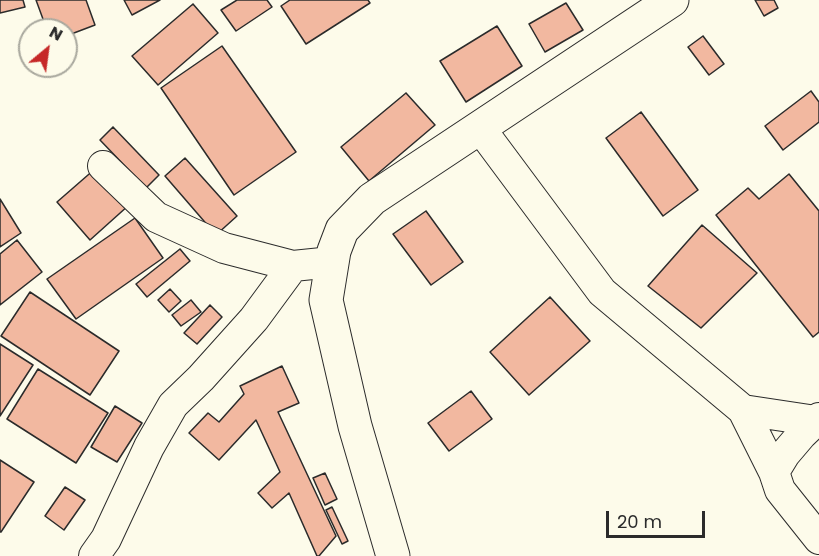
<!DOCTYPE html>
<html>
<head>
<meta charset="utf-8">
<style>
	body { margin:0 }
	#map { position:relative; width:819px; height:556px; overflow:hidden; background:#fdfbea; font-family:Poppins,sans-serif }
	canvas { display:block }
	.north { position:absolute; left:18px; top:18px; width:60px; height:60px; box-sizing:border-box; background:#fdfbea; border:2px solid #a9a89e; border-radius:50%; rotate:29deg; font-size:16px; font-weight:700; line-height:24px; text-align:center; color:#2b2b2b }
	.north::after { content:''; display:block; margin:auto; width:21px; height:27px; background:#c62828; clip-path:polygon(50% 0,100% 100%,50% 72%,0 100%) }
	.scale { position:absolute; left:606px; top:511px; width:99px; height:27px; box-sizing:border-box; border:3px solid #2b2b2b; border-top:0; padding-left:8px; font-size:18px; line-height:21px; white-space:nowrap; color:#2b2b2b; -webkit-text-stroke:4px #fdfbea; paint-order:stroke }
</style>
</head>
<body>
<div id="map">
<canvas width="819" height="556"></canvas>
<div class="north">N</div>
<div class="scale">20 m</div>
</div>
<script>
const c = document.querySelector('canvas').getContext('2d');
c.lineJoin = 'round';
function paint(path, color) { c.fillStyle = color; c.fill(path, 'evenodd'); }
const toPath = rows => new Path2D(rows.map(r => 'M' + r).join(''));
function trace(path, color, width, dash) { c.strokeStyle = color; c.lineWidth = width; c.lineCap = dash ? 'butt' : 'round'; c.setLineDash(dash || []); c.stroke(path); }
const building = toPath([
	[0,0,23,0,25,7,0,13,0,0],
	[36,0,86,0,95,25,66,36,66,30,47,30,36,0],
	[124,0,160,0,132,15,124,0],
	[237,0,267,0,272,7,236,31,221,10,237,0],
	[290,0,368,0,370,3,306,44,281,6,290,0],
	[755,0,774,0,778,8,764,16,755,0],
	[566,3,583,30,545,52,529,24,566,3],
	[193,4,218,33,158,85,132,56,193,4],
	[497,26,522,66,466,102,440,61,497,26],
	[703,36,724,64,709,75,688,47,703,36],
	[222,46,296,152,234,195,161,88,222,46],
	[811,91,819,102,819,122,783,150,765,126,811,91],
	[406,93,435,125,369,181,341,147,406,93],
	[641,112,698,190,663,216,606,138,641,112],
	[113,127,159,175,146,188,100,140,113,127],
	[185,158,237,216,216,235,165,176,185,158],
	[96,168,129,205,90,240,57,202,96,168],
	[789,174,819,211,819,332,813,337,716,215,748,188,759,199,789,174],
	[0,199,21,233,0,247,0,199],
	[426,211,463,262,431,285,393,234,426,211],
	[135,218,163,258,76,319,47,279,135,218],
	[702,225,757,273,701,328,648,286,702,225],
	[17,240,42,272,0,305,0,254,17,240],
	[180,249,190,261,147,297,136,284,180,249],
	[170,289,181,301,169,312,158,300,170,289],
	[30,292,119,351,90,395,1,336,30,292],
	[550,297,590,341,529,395,490,352,550,297],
	[191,300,201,312,181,326,172,315,191,300],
	[210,305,222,317,197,344,184,333,210,305],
	[0,344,33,365,0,416,0,344],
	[282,366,299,403,278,412,336,536,319,556,317,556,289,493,272,508,258,493,280,472,256,420,219,460,189,433,208,413,219,422,244,394,240,386,282,366],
	[38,369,108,413,76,463,7,419,38,369],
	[471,391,492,419,449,451,428,423,471,391],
	[115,406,142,423,117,462,91,447,115,406],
	[0,460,34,482,1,532,0,532,0,460],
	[325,473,337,499,325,505,313,478,325,473],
	[65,487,85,500,64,530,45,516,65,487],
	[332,507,348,541,342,544,326,510,332,507]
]);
paint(building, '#f2b8a0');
trace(building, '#2b2b2b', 1.5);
const street = toPath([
	[480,128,602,292,743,410,774,472],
	[103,166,156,217,224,248,293,266,332,262],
	[743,410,816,421],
	[819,418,802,434,785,454,774,472,780,490,819,539],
	[94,556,106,539,149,447,173,405,201,378,254,319,293,266]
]);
const secondary = toPath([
	[393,556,355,426,326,300,334,251,342,230,372,199,672,0]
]);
trace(street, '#2b2b2b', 32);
trace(secondary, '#2b2b2b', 35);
trace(street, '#fdfbea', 30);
trace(secondary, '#fdfbea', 33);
</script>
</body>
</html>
